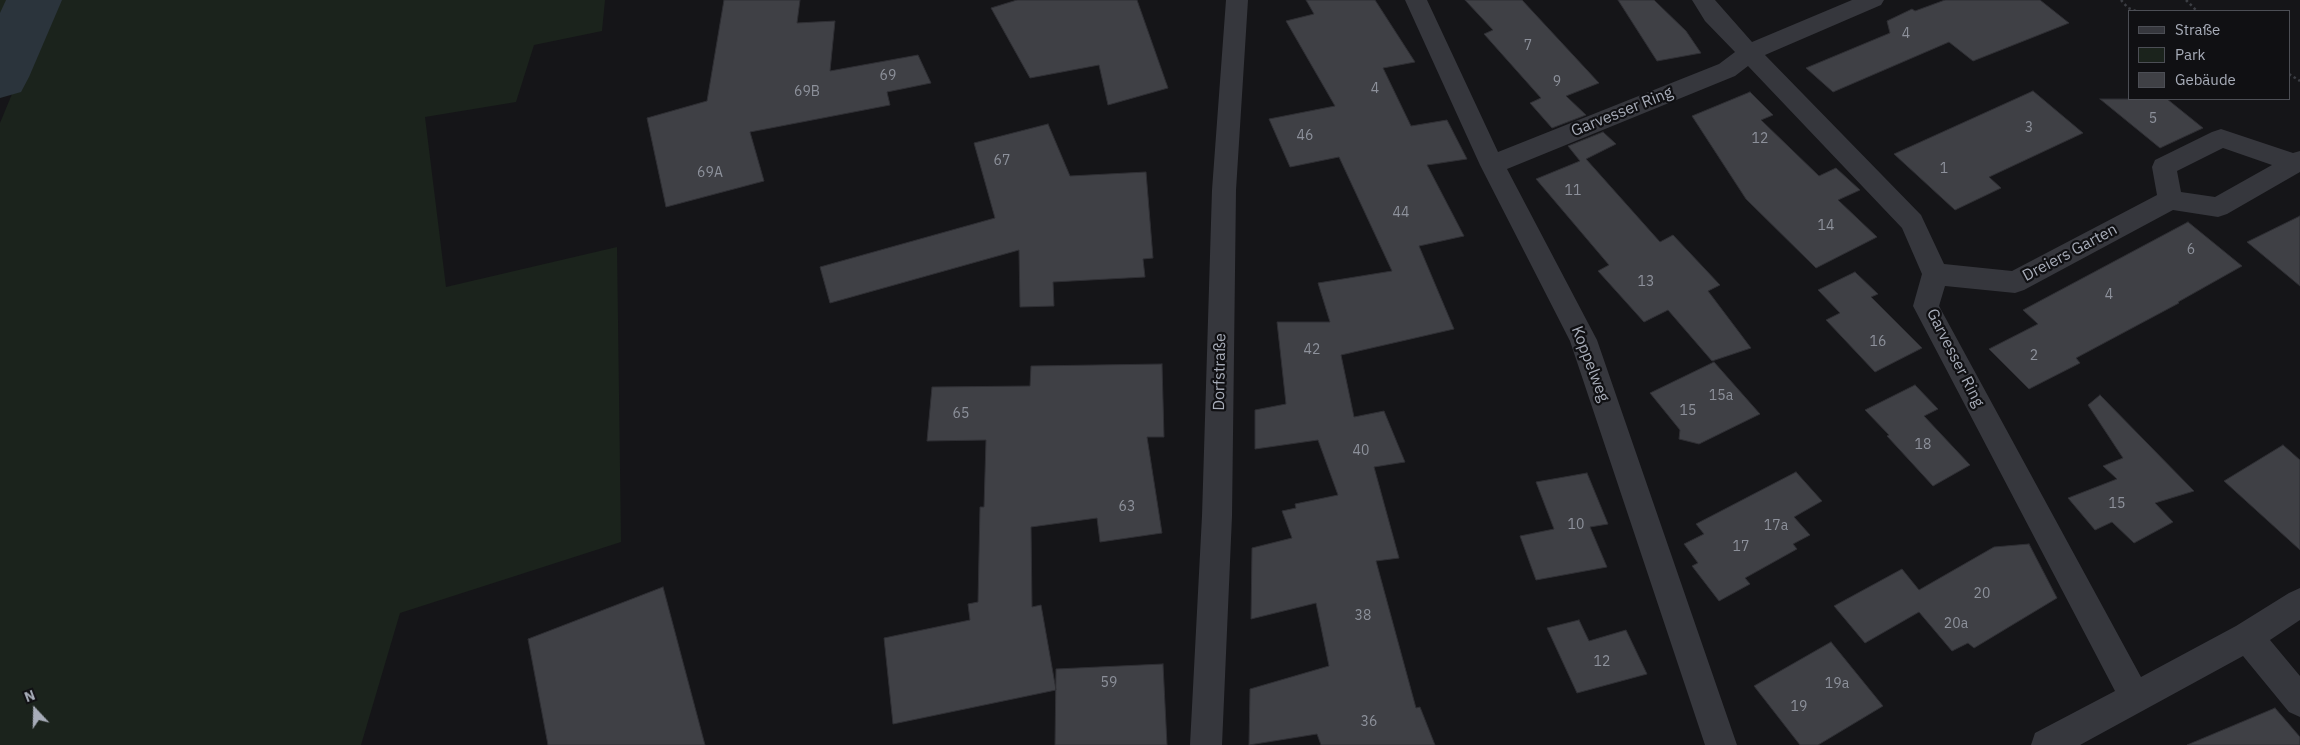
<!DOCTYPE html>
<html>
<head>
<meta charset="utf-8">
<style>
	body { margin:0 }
	#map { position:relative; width:2300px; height:745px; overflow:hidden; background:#151518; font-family:"IBM Plex Sans",sans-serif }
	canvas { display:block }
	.legend { position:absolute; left:2128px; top:10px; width:162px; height:90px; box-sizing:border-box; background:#101013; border:1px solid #4c4e55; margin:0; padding:6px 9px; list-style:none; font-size:15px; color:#a7acb8 }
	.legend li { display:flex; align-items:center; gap:10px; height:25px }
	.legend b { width:25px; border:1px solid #4c4e55 }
	.north { position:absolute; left:10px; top:685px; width:50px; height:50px; -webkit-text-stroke:4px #101013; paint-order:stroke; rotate:339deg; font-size:14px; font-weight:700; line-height:20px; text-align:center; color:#a7acb8 }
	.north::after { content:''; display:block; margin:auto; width:18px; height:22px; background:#a7acb8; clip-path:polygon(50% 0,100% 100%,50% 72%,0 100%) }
</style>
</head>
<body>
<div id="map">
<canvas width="2300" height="745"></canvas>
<ul class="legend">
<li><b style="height:6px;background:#36373d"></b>Straße</li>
<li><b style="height:14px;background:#1b231c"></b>Park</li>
<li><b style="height:14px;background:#3f4045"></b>Gebäude</li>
</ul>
<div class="north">N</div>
</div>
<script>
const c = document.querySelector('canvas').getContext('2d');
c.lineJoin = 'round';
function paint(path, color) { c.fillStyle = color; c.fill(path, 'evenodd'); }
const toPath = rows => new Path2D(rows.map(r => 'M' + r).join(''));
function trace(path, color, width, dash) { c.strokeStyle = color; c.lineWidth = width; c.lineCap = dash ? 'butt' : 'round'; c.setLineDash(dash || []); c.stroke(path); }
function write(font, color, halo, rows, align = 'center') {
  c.font = font + ' "IBM Plex Sans",sans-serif'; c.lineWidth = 4.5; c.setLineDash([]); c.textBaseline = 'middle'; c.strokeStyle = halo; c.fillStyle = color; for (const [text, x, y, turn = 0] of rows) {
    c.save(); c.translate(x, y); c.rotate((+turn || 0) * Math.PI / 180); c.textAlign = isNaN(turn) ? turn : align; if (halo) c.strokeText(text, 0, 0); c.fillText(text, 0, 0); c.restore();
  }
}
paint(toPath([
	[0,0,18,0,0,41],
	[51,0,605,0,602,31,534,45,516,102,425,117,446,287,617,247,621,542,400,613,361,745,0,745,0,123]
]), '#1b231c');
paint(toPath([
	[6,0,62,0,29,77,21,92,0,98,0,13,6,0]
]), '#2b343c');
const building = toPath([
	[724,0,800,0,797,23,835,21,830,71,918,55,931,83,887,92,890,105,750,132,764,181,666,207,647,118,707,101,724,0],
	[1017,0,1137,0,1168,88,1108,105,1099,65,1030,78,991,8,1017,0],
	[1306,0,1375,0,1415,62,1383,68,1411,126,1447,120,1467,159,1427,165,1464,236,1419,246,1454,329,1341,355,1354,417,1384,411,1405,462,1374,467,1399,558,1376,561,1416,708,1420,707,1435,745,1321,745,1317,734,1249,745,1250,689,1329,666,1316,603,1251,619,1252,548,1292,538,1282,511,1296,508,1295,504,1338,495,1318,440,1255,449,1255,410,1286,404,1277,322,1330,322,1318,283,1392,271,1339,157,1290,167,1269,119,1335,106,1286,21,1314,14,1306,0],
	[1465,0,1522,0,1599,83,1566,96,1586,115,1552,128,1530,103,1541,98,1484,34,1493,30,1465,0],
	[1618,0,1654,0,1686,31,1701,53,1657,61,1618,0],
	[1945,0,2040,0,2069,23,1973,61,1949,42,1833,92,1806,68,1890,33,1887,21,1912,9,1915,11,1945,0],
	[2033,91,2083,133,1989,177,2001,188,1955,210,1894,154,2033,91],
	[1750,92,1773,115,1761,120,1819,176,1836,168,1860,190,1838,200,1877,237,1816,268,1746,199,1692,116,1750,92],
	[2100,99,2167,99,2203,128,2160,148,2100,99],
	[1048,124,1070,176,1146,172,1153,258,1143,259,1145,277,1053,282,1054,306,1020,307,1019,250,830,303,820,267,995,218,974,143,1048,124],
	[1603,132,1616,144,1586,159,1660,242,1673,235,1720,285,1708,291,1751,348,1712,361,1668,310,1644,322,1598,271,1609,265,1536,179,1580,161,1568,146,1603,132],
	[2300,216,2300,286,2247,242,2300,216],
	[2188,222,2242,266,2178,302,2179,303,2076,358,2080,363,2029,389,1989,349,2038,324,2023,310,2188,222],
	[1855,272,1878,294,1871,297,1922,348,1875,372,1826,320,1840,313,1818,290,1855,272],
	[1714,362,1760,414,1699,444,1679,439,1680,430,1650,393,1714,362],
	[1162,364,1164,437,1147,437,1162,533,1100,542,1097,518,1031,527,1032,607,1041,605,1056,690,893,724,884,638,970,620,968,604,978,602,980,507,984,507,986,440,927,441,932,387,1030,386,1031,366,1162,364],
	[1915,385,1938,409,1924,416,1970,465,1933,486,1887,436,1889,435,1865,410,1915,385],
	[2100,395,2194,491,2155,503,2173,522,2134,543,2112,522,2095,530,2068,498,2117,479,2103,466,2123,458,2088,405,2100,395],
	[2283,445,2300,460,2300,550,2224,481,2283,445],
	[1796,472,1822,501,1794,517,1810,535,1793,544,1797,549,1745,578,1750,584,1719,601,1692,566,1698,563,1684,544,1704,534,1696,524,1796,472],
	[1587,473,1608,524,1590,527,1607,567,1536,580,1520,536,1554,529,1536,482,1587,473],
	[2029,544,2057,598,1974,648,1968,643,1952,651,1919,612,1865,643,1834,606,1902,569,1919,590,1994,547,2029,544],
	[663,587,705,745,548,745,528,639,663,587],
	[1579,620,1589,641,1626,630,1647,674,1577,693,1547,628,1579,620],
	[1831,642,1883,706,1818,745,1800,745,1754,686,1831,642],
	[1163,664,1167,745,1055,745,1056,669,1163,664],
	[2275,708,2300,737,2300,745,2187,745,2275,708]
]);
paint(building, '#3f4045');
trace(building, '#2f2f34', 1);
trace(toPath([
	[2121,0,2128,8,2136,11],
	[2186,0,2197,11],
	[2289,74,2300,81]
]), '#3c3e44', 2.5, [2.5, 3]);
paint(toPath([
	[1226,0,1248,0,1236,190,1232,516,1222,745,1190,745,1202,516,1212,190,1226,0],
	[1405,0,1427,0,1498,152,1719,64,1735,52,1705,21,1692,0,1715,0,1752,42,1852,0,1884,0,1881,5,1765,55,1921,215,1944,264,2012,271,2157,195,2152,167,2155,160,2212,132,2221,129,2293,153,2300,151,2300,172,2227,214,2218,217,2173,210,2024,290,2015,293,1945,286,1939,306,2141,677,2236,626,2289,593,2300,588,2300,620,2270,640,2300,676,2300,717,2289,712,2243,656,2080,745,2031,745,2035,733,2115,691,1913,306,1922,274,1902,228,1748,66,1735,76,1507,169,1597,340,1737,745,1705,745,1570,341,1480,165,1405,0],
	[2223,148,2272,165,2215,197,2181,192,2177,171,2223,148]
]), '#36373d');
write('14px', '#8d919b', null, [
	["4",1906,34],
	["7",1528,46],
	["69",888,76],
	["9",1557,82],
	["4",1375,89],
	["69B",807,92],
	["5",2153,119],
	["3",2029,128],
	["46",1305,136],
	["12",1760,139],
	["67",1002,161],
	["1",1944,169],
	["69A",710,173],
	["11",1573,191],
	["44",1401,213],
	["14",1826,226],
	["6",2191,250],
	["13",1646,282],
	["4",2109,295],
	["16",1878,342],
	["42",1312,350],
	["2",2034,356],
	["15a",1721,396],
	["15",1688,411],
	["65",961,414],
	["18",1923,445],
	["40",1361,451],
	["15",2117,504],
	["63",1127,507],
	["10",1576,525],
	["17a",1776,526],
	["17",1741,547],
	["20",1982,594],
	["38",1363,616],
	["20a",1956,624],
	["12",1602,662],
	["59",1109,683],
	["19a",1837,684],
	["19",1799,707],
	["36",1369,722]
]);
write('16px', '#a7acb8', '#101013', [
	["Garvesser Ring",1622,112,-22],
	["Dreiers Garten",2070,253,-28],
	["Garvesser Ring",1955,358,63],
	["Koppelweg",1590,364,69],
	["Dorfstraße",1220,372,-89]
]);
</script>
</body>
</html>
